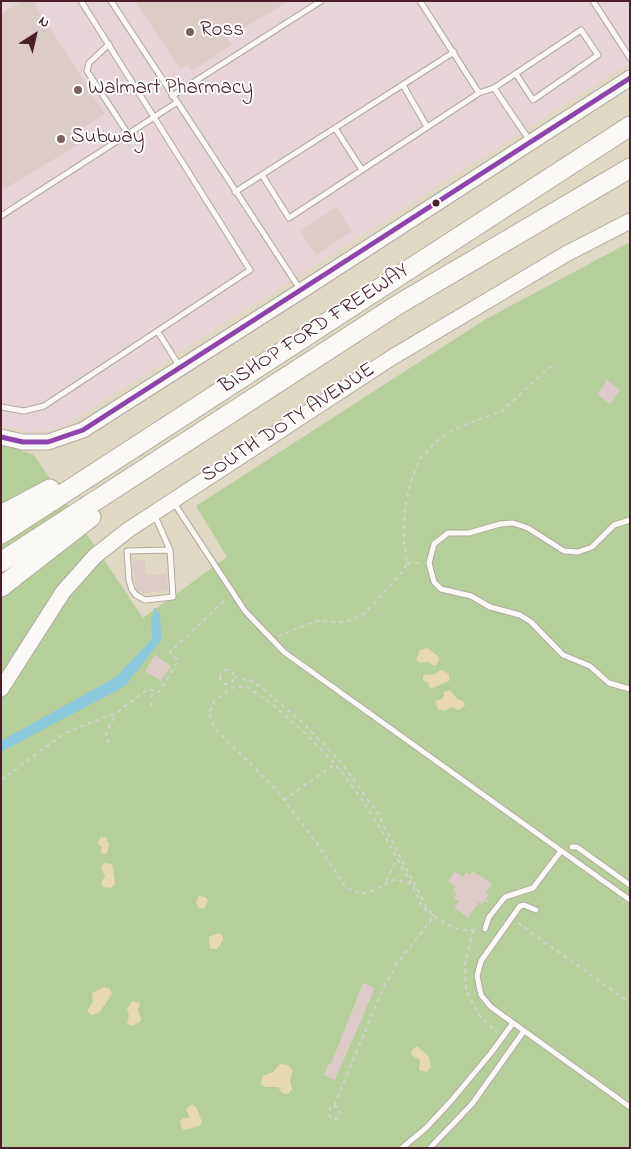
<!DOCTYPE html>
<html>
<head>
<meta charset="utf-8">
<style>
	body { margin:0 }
	#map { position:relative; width:631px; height:1149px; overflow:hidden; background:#dfd8c4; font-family:"Indie Flower",sans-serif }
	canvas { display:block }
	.frame { position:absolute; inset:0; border:2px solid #4a1f2b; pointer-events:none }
	.north { position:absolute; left:10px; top:10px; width:50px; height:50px; -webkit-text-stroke:4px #fff; paint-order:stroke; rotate:35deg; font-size:14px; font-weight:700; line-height:20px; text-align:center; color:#4a1f2b }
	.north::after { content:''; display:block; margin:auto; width:18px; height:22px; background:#4a1f2b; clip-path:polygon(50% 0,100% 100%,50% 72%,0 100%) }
</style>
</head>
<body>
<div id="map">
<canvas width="631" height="1149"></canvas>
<div class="frame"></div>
<div class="north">N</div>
</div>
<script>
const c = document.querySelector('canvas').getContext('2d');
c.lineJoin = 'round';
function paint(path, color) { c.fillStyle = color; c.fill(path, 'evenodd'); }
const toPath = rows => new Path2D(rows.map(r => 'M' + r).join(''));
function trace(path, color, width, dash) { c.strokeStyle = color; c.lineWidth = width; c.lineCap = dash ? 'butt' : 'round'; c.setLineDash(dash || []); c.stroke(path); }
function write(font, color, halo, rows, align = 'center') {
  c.font = font + ' "Indie Flower",sans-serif'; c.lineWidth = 4; c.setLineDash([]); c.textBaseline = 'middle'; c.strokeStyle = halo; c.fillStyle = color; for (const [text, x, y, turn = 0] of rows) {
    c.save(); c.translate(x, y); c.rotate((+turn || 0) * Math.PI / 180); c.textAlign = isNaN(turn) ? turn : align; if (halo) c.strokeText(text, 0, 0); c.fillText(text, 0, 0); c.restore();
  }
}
paint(toPath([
	[1,1,630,1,630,62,63,427,31,433,1,425]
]), '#e7d4d8');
paint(toPath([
	[630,242,630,1148,1,1148,1,443,34,455,143,618,227,557,196,506,486,319]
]), '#b6cf9a');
paint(toPath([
	[427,648,439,657,439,661,435,666,427,662,420,663,416,660,420,650],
	[441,670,449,674,449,681,430,689,428,683,423,680,423,676,426,674,433,675],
	[450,690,457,699,463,701,465,706,458,710,452,707,444,711,438,709,435,701,443,699,444,692],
	[101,837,106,838,109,844,108,851,105,854,101,853,102,847,97,843],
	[104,863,111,864,113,868,115,884,111,888,104,887,101,884,105,876,101,867],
	[199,896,205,897,208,900,204,909,199,908,196,902],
	[218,933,223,936,223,940,217,949,210,949,209,937],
	[104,987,110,989,112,994,99,1013,91,1015,87,1011,93,1002,92,993],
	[132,1001,140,1003,138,1010,141,1019,140,1022,131,1026,127,1023,129,1016,127,1009],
	[417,1046,429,1057,431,1067,427,1072,419,1070,420,1060,411,1055,412,1050],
	[280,1064,288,1065,293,1071,290,1080,292,1089,288,1094,282,1093,278,1087,265,1087,261,1083,263,1076,273,1072],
	[192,1104,196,1107,202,1122,199,1126,184,1130,181,1127,180,1121,183,1118,190,1118,186,1109]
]), '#e7d9af');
paint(toPath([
	[160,611,161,640,125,686,1,752,1,741,116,677,152,639,151,618]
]), '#8cc9dc');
trace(toPath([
	[155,609,155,617]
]), '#8cc9dc', 3);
paint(toPath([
	[22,1,33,1,105,114,84,127,91,137,1,191,1,14],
	[135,1,289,1,227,38,232,45,192,71,187,64,180,69],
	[336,207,352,231,316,255,300,231],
	[607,380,620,390,610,404,597,394],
	[145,560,146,575,167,574,168,591,141,593,136,588,132,561],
	[155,655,171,666,161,681,145,671],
	[455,871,463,877,466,872,470,875,473,871,492,884,486,893,489,895,482,904,479,902,468,918,454,907,459,901,454,898,457,894,453,891,456,886,448,881],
	[363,983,375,988,335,1080,324,1075,329,1063,331,1064]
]), '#ddcbc7');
const lane = toPath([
	[111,1,300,289],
	[593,1,630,58],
	[109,44,89,63,87,71,128,134],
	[516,74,533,100,598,55,581,30,494,88,530,141],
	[403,85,427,127],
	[479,93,494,88],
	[172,96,321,1],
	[335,128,362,170],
	[262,175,289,218,479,93,420,1],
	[235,192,454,52],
	[1,216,176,103],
	[158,332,180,367],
	[1,407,24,411,44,406,250,270,81,1],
	[174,503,245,611,284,652,630,900],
	[155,516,170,550,173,597,145,600,136,595,132,590,129,580,127,551,170,550],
	[630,520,614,525,592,547,578,552,564,551,528,528,513,523,500,524,469,533,448,533,434,544,429,563,434,582,441,589,471,596,490,607,520,615,531,622,563,655,590,666,609,683,630,689],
	[572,847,577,847,630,885],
	[536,910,524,905,520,906,481,961,477,976,481,995,491,1007,630,1107],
	[485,929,489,917,505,897,533,888,561,851],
	[402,1148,426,1128,451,1101,491,1053,513,1023],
	[430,1148,472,1104,524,1031]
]);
const secondary = toPath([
	[1,437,23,442,48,442,83,430,301,291,630,78],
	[1,689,63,592,95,556,128,530,391,358,566,254,630,221]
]);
const highway = toPath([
	[1,515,50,489],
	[1,534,630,126],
	[1,562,399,304,630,168],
	[1,587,91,517]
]);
trace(lane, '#b2a99e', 7);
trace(secondary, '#b2a99e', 17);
trace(highway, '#b2a99e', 21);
trace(toPath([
	[407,563,422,563],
	[278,636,316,621,346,622,364,614,403,571,407,563,404,541,405,507,412,478,420,459,437,441,454,429,502,411,551,366],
	'220 677a7 7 0 1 1 14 0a7 7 0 1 1-14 0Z',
	[234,677,252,681,263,689,303,723,340,761,377,812,427,908,434,916,452,927,461,930,477,930],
	[151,706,152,691],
	[109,743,106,733,116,714],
	[1,780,65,733,116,713,148,689,159,692,178,661,170,652,227,598],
	[284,800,335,764],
	[386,881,397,859],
	[485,900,491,904],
	[518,923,630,1003],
	[473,930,465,964,466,990,480,1016,497,1033],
	[334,1106,338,1107,340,1112,338,1118,333,1120,329,1115,330,1108,334,1106,381,993,396,965,434,916,422,907,412,885,383,833,359,795,335,764,305,733,273,705,246,686,232,688,215,700,209,713,214,728,273,786,316,842,346,888,361,894,375,890,392,880,406,882,412,885]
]), '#d4d0cb', 2, [4, 4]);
trace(lane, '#faf9f6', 5);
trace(secondary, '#faf9f6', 15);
trace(highway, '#faf9f6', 19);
trace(toPath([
	[1,437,23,442,48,442,83,430,630,78]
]), '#8e44ad', 5);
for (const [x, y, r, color] of [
	[190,32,5,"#7e6061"],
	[78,90,5,"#7e6061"],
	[61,139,5,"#7e6061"],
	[436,203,4.5,"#4a1f2b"]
]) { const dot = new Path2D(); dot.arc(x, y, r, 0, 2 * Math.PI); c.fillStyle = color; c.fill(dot); trace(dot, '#fff', 2); }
write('21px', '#4a1f2b', '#fff', [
	["Ross",200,32],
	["Walmart Pharmacy",88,90],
	["Subway",71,139]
], 'left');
write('21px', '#4a1f2b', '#fff', [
	["BISHOP FORD FREEWAY",315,330,-33],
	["SOUTH DOTY AVENUE",289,424,-33]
]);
</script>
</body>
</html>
